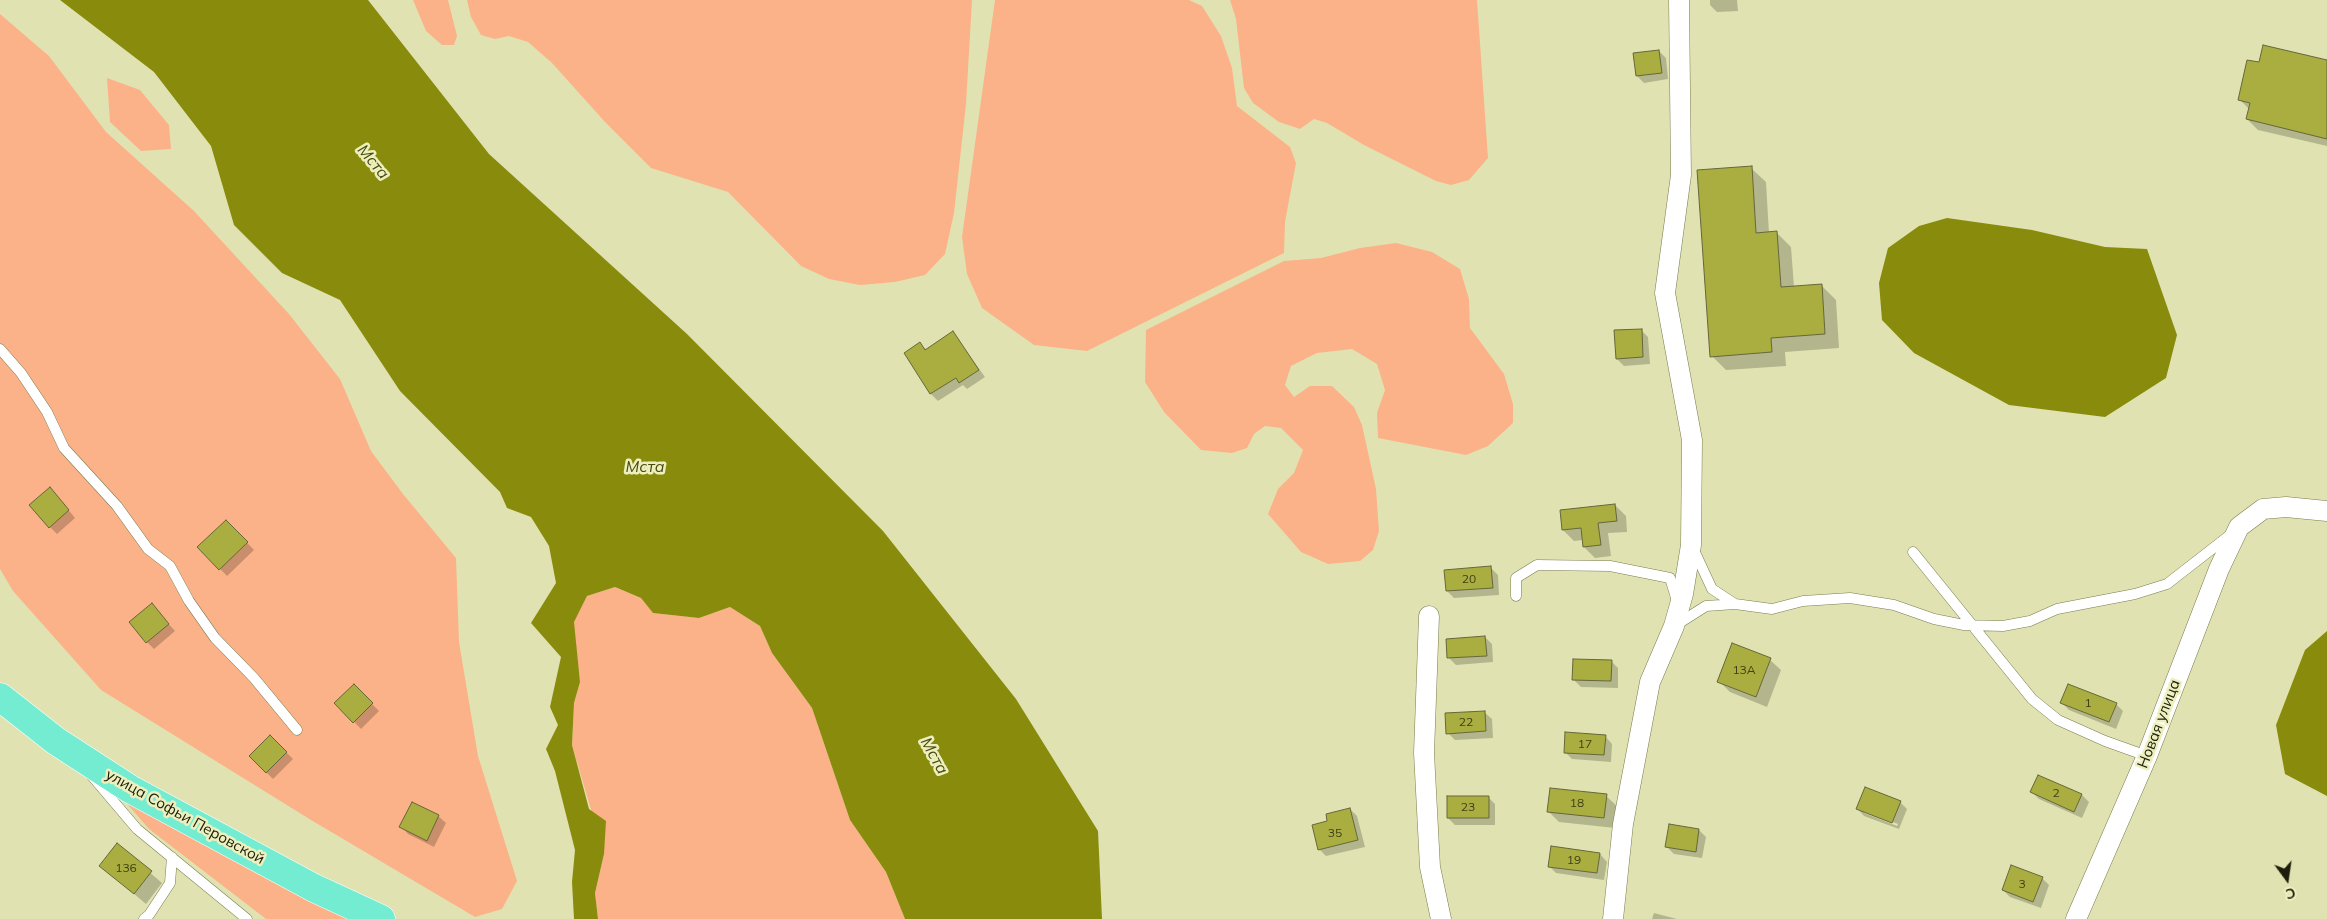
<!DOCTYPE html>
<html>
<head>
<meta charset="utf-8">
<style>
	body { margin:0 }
	#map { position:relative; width:2327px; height:919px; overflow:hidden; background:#e0e3b1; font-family:Mulish,sans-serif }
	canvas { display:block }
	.north { position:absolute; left:2262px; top:854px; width:50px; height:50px; -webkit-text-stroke:4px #edf0be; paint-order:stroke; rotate:166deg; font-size:14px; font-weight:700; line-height:20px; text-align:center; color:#1c1d0a }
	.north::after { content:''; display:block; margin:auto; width:18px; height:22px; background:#1c1d0a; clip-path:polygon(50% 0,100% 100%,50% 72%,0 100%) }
</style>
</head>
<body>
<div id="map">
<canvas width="2327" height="919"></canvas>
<div class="north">С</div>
</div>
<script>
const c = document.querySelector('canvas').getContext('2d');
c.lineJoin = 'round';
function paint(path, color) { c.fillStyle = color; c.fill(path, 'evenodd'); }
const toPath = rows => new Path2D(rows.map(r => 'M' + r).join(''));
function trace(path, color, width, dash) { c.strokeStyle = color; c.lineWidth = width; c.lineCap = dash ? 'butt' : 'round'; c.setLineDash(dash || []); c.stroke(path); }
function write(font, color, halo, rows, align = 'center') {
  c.font = font + ' Mulish,sans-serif'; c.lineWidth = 5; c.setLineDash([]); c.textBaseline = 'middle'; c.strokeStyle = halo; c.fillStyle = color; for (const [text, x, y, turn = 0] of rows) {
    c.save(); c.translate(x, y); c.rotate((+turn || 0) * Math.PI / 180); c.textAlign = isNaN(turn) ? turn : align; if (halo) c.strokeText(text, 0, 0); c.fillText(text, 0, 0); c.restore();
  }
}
paint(toPath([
	[413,0,448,0,457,36,454,45,442,45,426,31],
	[467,0,972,0,966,104,954,213,945,254,925,275,895,282,860,285,829,279,801,266,728,192,651,168,605,122,552,63,528,42,509,36,495,39,481,35,471,17],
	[995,0,1189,0,1202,6,1221,36,1232,68,1237,106,1290,147,1296,163,1285,222,1284,253,1087,351,1034,345,982,308,967,274,962,237],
	[1230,0,1477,0,1488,158,1469,180,1451,185,1436,181,1364,145,1327,123,1314,119,1300,129,1279,122,1253,103,1244,88,1236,19],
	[0,14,49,56,106,132,194,211,289,314,340,379,371,451,403,494,456,558,459,642,478,756,517,881,502,909,475,917,311,820,101,690,13,591,0,569],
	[107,78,140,90,169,125,171,149,141,151,110,122],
	[1396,243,1432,252,1460,269,1469,299,1470,328,1504,374,1513,404,1513,423,1488,446,1466,455,1378,438,1377,413,1385,390,1377,364,1352,349,1317,353,1291,366,1285,385,1294,397,1310,386,1332,386,1354,407,1362,425,1376,489,1379,531,1373,550,1360,561,1328,564,1301,552,1268,514,1278,489,1294,473,1303,450,1281,428,1265,426,1254,434,1247,448,1232,453,1201,450,1164,412,1145,382,1146,330,1284,261,1321,258,1360,248],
	[615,587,641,598,653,613,699,618,730,607,760,626,772,653,812,708,850,820,886,872,905,919,598,919,595,893,604,854,572,745,574,703,580,682,573,622,587,596],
	[125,795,360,919,266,919,149,829,128,805]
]), '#fcb288');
paint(toPath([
	[60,0,368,0,489,154,687,334,883,531,1016,699,1098,831,1102,919,905,919,886,872,850,820,812,708,772,653,760,626,730,607,699,618,653,613,641,598,615,587,587,596,574,622,580,682,574,703,572,745,589,809,606,821,604,854,595,893,598,919,574,919,572,882,575,850,555,771,546,749,558,725,550,707,561,657,531,623,556,583,549,546,531,517,507,508,500,492,400,391,340,300,282,273,234,225,211,146,154,72],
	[1947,218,2032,230,2105,247,2147,249,2177,335,2166,378,2105,417,2009,405,1914,353,1882,320,1879,283,1888,248,1919,226],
	[2327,631,2327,796,2285,774,2276,725,2305,650]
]), '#898b0c');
paint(toPath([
	[1710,0,1737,0,1738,11,1717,12,1710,5],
	[1659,51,1666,58,1668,79,1644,83,1637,76],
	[2327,61,2327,146,2258,130,2247,119,2249,109,2240,100,2260,64],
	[1751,168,1766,182,1769,233,1777,233,1791,247,1794,287,1821,285,1836,300,1839,348,1785,352,1786,366,1726,370,1712,356],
	[1641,330,1648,337,1650,364,1624,366,1617,359],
	[953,333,985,377,967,389,963,385,938,401,931,394,906,353,920,344,927,350],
	[57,496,75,518,57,534,50,527],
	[1615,505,1626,516,1627,532,1608,533,1611,556,1595,558,1584,547,1583,540,1574,541,1563,530],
	[226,521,254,550,227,576,199,547],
	[1491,568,1498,575,1499,595,1454,598,1447,591],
	[158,612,175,631,154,649,147,642],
	[1485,637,1492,644,1493,662,1456,665,1449,658],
	[1733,645,1770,660,1781,670,1767,707,1730,692,1719,681],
	[1611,661,1618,668,1618,688,1581,687,1574,680],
	[354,686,379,711,361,729,336,703],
	[2062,703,2116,704,2123,711,2116,729,2069,710],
	[1484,712,1492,719,1493,738,1455,740,1448,733],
	[270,736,293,759,273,779,250,756],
	[1605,736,1612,744,1611,762,1572,759,1565,752],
	[2032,792,2082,795,2089,802,2082,818,2039,799],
	[1606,796,1617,806,1615,828,1559,822,1548,811],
	[1488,797,1495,804,1495,825,1455,825,1448,818],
	[1900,802,1907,809,1899,829,1864,816,1857,808],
	[1864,811,1898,824,1897,826,1864,813],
	[412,803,438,816,446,823,434,847,408,834,401,826],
	[1350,809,1357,816,1365,847,1326,856,1319,849,1329,822],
	[1699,830,1706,837,1702,858,1674,854,1667,847],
	[118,845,162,883,146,904,101,866],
	[1600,854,1607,862,1604,880,1556,873,1549,866],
	[2042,878,2049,885,2041,908,2010,897,2003,890],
	[1654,913,1677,919,1652,919]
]), '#0003');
const building = toPath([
	[2263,45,2327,60,2327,139,2246,119,2250,103,2238,100,2247,60,2259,62,2263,45],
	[1659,50,1662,73,1636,76,1633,53,1659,50],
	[1752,166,1756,233,1777,231,1781,287,1822,284,1825,334,1771,338,1772,352,1710,357,1697,170,1752,166],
	[1642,329,1643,357,1616,359,1614,330,1642,329],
	[953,331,979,370,959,383,956,378,930,394,904,353,920,342,925,350,953,331],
	[50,487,69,510,49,528,29,505,50,487],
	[1615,504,1617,521,1598,523,1601,545,1583,547,1581,528,1562,530,1560,510,1615,504],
	[226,520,248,542,219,570,197,547,226,520],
	[1491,566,1493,588,1446,591,1444,570,1491,566],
	[152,603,169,624,146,643,129,622,152,603],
	[1485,636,1487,656,1447,658,1446,639,1485,636],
	[1732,643,1771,658,1756,697,1717,682,1732,643],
	[1573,659,1612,660,1611,681,1572,680,1573,659],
	[354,684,373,703,353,723,334,703,354,684],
	[2068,684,2117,703,2109,722,2060,703,2068,684],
	[1485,711,1486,731,1446,734,1445,713,1485,711],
	[1565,732,1606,735,1604,755,1564,753,1565,732],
	[270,735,287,752,266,773,249,756,270,735],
	[2038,775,2082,794,2074,812,2030,792,2038,775],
	[1865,787,1901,801,1892,823,1856,809,1865,787],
	[1550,788,1607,794,1604,818,1547,812,1550,788],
	[1447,796,1489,796,1489,818,1447,818,1447,796],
	[412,802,439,815,427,841,399,827,412,802],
	[1350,808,1358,840,1318,850,1312,825,1327,821,1326,814,1350,808],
	[1669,824,1699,829,1696,852,1665,847,1669,824],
	[117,843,152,871,134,894,99,866,117,843],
	[1551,846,1600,853,1597,873,1548,867,1551,846],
	[2011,865,2043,877,2033,902,2002,890,2011,865]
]);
paint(building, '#aaad3f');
trace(building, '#65673a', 1);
const lane = toPath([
	[0,349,21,373,47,412,64,448,117,506,148,549,170,566,189,601,215,638,254,678,297,730],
	[1693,548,1712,589,1735,604,1772,609,1803,601,1850,598,1894,605,1934,619,1964,625,2003,626,2030,621,2057,609,2135,594,2167,584,2230,535],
	[1913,552,2032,699,2058,720,2105,741,2147,756],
	[1516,596,1516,578,1537,565,1610,566,1670,578,1677,601],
	[1676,625,1706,606,1735,604],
	[92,776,137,829,247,919],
	[144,919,149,915,170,883,172,857]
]);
const street = toPath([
	[1429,616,1424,753,1430,867,1441,919],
	[1613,919,1623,824,1650,682,1674,626,1683,594,1691,545,1692,440,1665,293,1681,175,1679,0],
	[2076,919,2147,756,2219,569,2239,527,2263,509,2286,507,2327,511]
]);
const primary = toPath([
	[0,697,56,741,130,789,314,888,381,919]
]);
trace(lane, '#7a7c4e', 11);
trace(street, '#7a7c4e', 21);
trace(primary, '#fff', 29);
trace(lane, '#fff', 10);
trace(street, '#fff', 20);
trace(primary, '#73ecd1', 28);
write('12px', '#404117', null, [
	["20",1469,579],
	["13А",1744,670],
	["1",2088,703],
	["22",1466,722],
	["17",1585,744],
	["2",2056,793],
	["18",1577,803],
	["23",1468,807],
	["35",1335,833],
	["19",1574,860],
	["136",126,868],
	["3",2022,884]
]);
write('15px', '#1c1d0a', '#edf0be', [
	["Новая улица",2159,724,-69],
	["улица Софьи Перовской",185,817,29]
]);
write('italic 16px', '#4a4b11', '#edf0be', [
	["Мста",373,162,50],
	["Мста",645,467],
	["Мста",934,756,61]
]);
</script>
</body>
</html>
